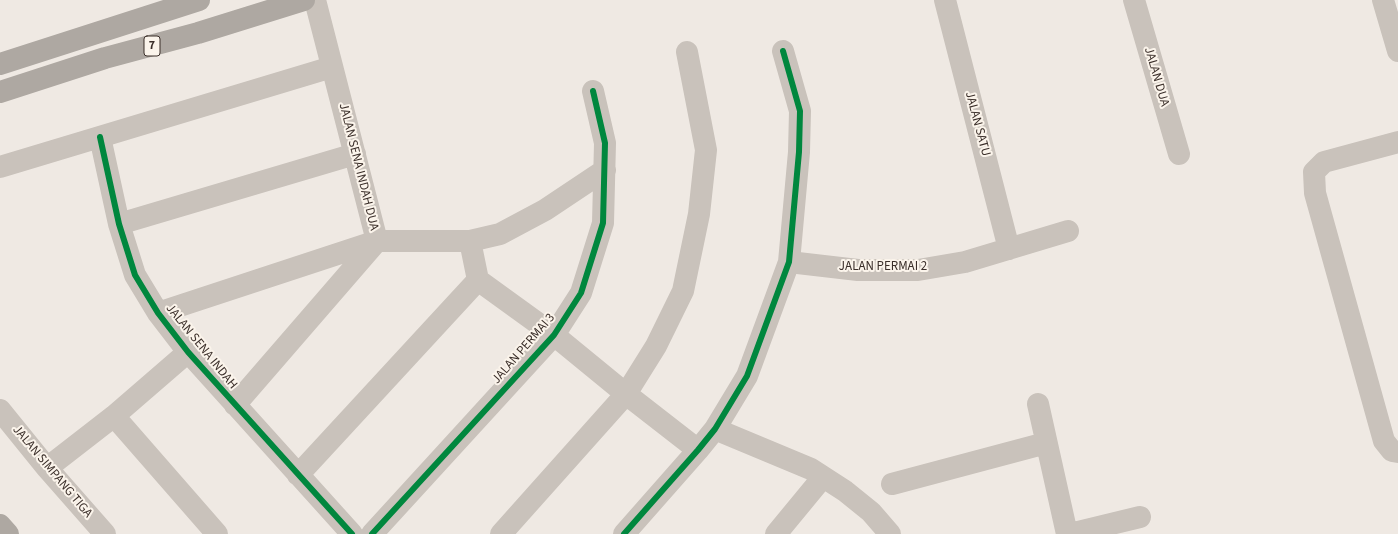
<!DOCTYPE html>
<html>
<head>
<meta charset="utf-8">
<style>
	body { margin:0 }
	canvas { display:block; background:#efe9e3 }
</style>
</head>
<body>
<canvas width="1398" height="534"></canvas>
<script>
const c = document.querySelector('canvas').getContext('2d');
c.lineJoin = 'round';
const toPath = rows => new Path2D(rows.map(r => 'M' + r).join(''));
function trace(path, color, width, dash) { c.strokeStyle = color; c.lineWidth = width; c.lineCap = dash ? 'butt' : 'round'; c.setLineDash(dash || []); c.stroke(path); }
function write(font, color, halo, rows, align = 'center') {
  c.font = font + ' "Source Sans 3",sans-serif'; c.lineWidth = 4; c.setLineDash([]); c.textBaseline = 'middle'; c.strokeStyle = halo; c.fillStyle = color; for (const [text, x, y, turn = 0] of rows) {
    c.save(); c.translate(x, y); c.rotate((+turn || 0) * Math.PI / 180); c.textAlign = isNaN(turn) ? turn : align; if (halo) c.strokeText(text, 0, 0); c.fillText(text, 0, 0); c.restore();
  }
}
trace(toPath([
	[315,0,377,241],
	[945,0,1009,249],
	[1134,0,1179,154],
	[1383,0,1398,51],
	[100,137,119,224,135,275,158,313,188,352,352,534],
	[1398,142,1324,162,1314,172,1315,193,1384,441,1392,451,1398,452],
	[0,167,332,67],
	[119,224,355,154],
	[470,241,478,280,554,335,626,394,698,450],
	[789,262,858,270,918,270,965,262,1068,231],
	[158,313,377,241,470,241,500,234,545,210,605,170],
	[1038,404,1067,534],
	[235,405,377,241],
	[0,410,47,468,105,534],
	[114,416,217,534],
	[715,429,811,469,845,491,871,512,890,534],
	[47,468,114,416,188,352],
	[298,475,478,280],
	[892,484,1046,443],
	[372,534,554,335,581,293,603,223,605,143,593,91],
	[501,534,626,394,656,346,683,291,699,214,706,150,687,52],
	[624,534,698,450,715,429,747,376,789,262,799,152,800,111,783,51],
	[776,534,823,477],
	[1070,534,1140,517]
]), '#c9c2bb', 22);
trace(toPath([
	[0,64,199,0],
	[0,92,105,58,198,33,304,0],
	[0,525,8,534]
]), '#aea8a2', 22);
trace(toPath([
	[100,137,119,224,135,275,158,313,188,352,352,534],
	[372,534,554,335,581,293,603,223,605,143,593,91],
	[624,534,698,450,715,429,747,376,789,262,799,152,800,111,783,51]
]), '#00873e', 6);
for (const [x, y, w] of [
	[152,46,16]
]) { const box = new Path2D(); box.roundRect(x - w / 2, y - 10, w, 20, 3); c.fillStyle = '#fbf4eb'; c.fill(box); trace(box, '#3a2e29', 1); }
write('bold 12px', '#3a2e29', null, [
	["7",152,46]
]);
write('13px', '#3a2e29', '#fbf4eb', [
	["JALAN DUA",1156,77,74],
	["JALAN SATU",977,124,75],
	["JALAN SENA INDAH DUA",358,167,76],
	["JALAN PERMAI 2",883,267],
	["JALAN SENA INDAH",201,347,51],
	["JALAN PERMAI 3",524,349,-49],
	["JALAN SIMPANG TIGA",52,472,50]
]);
</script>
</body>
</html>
